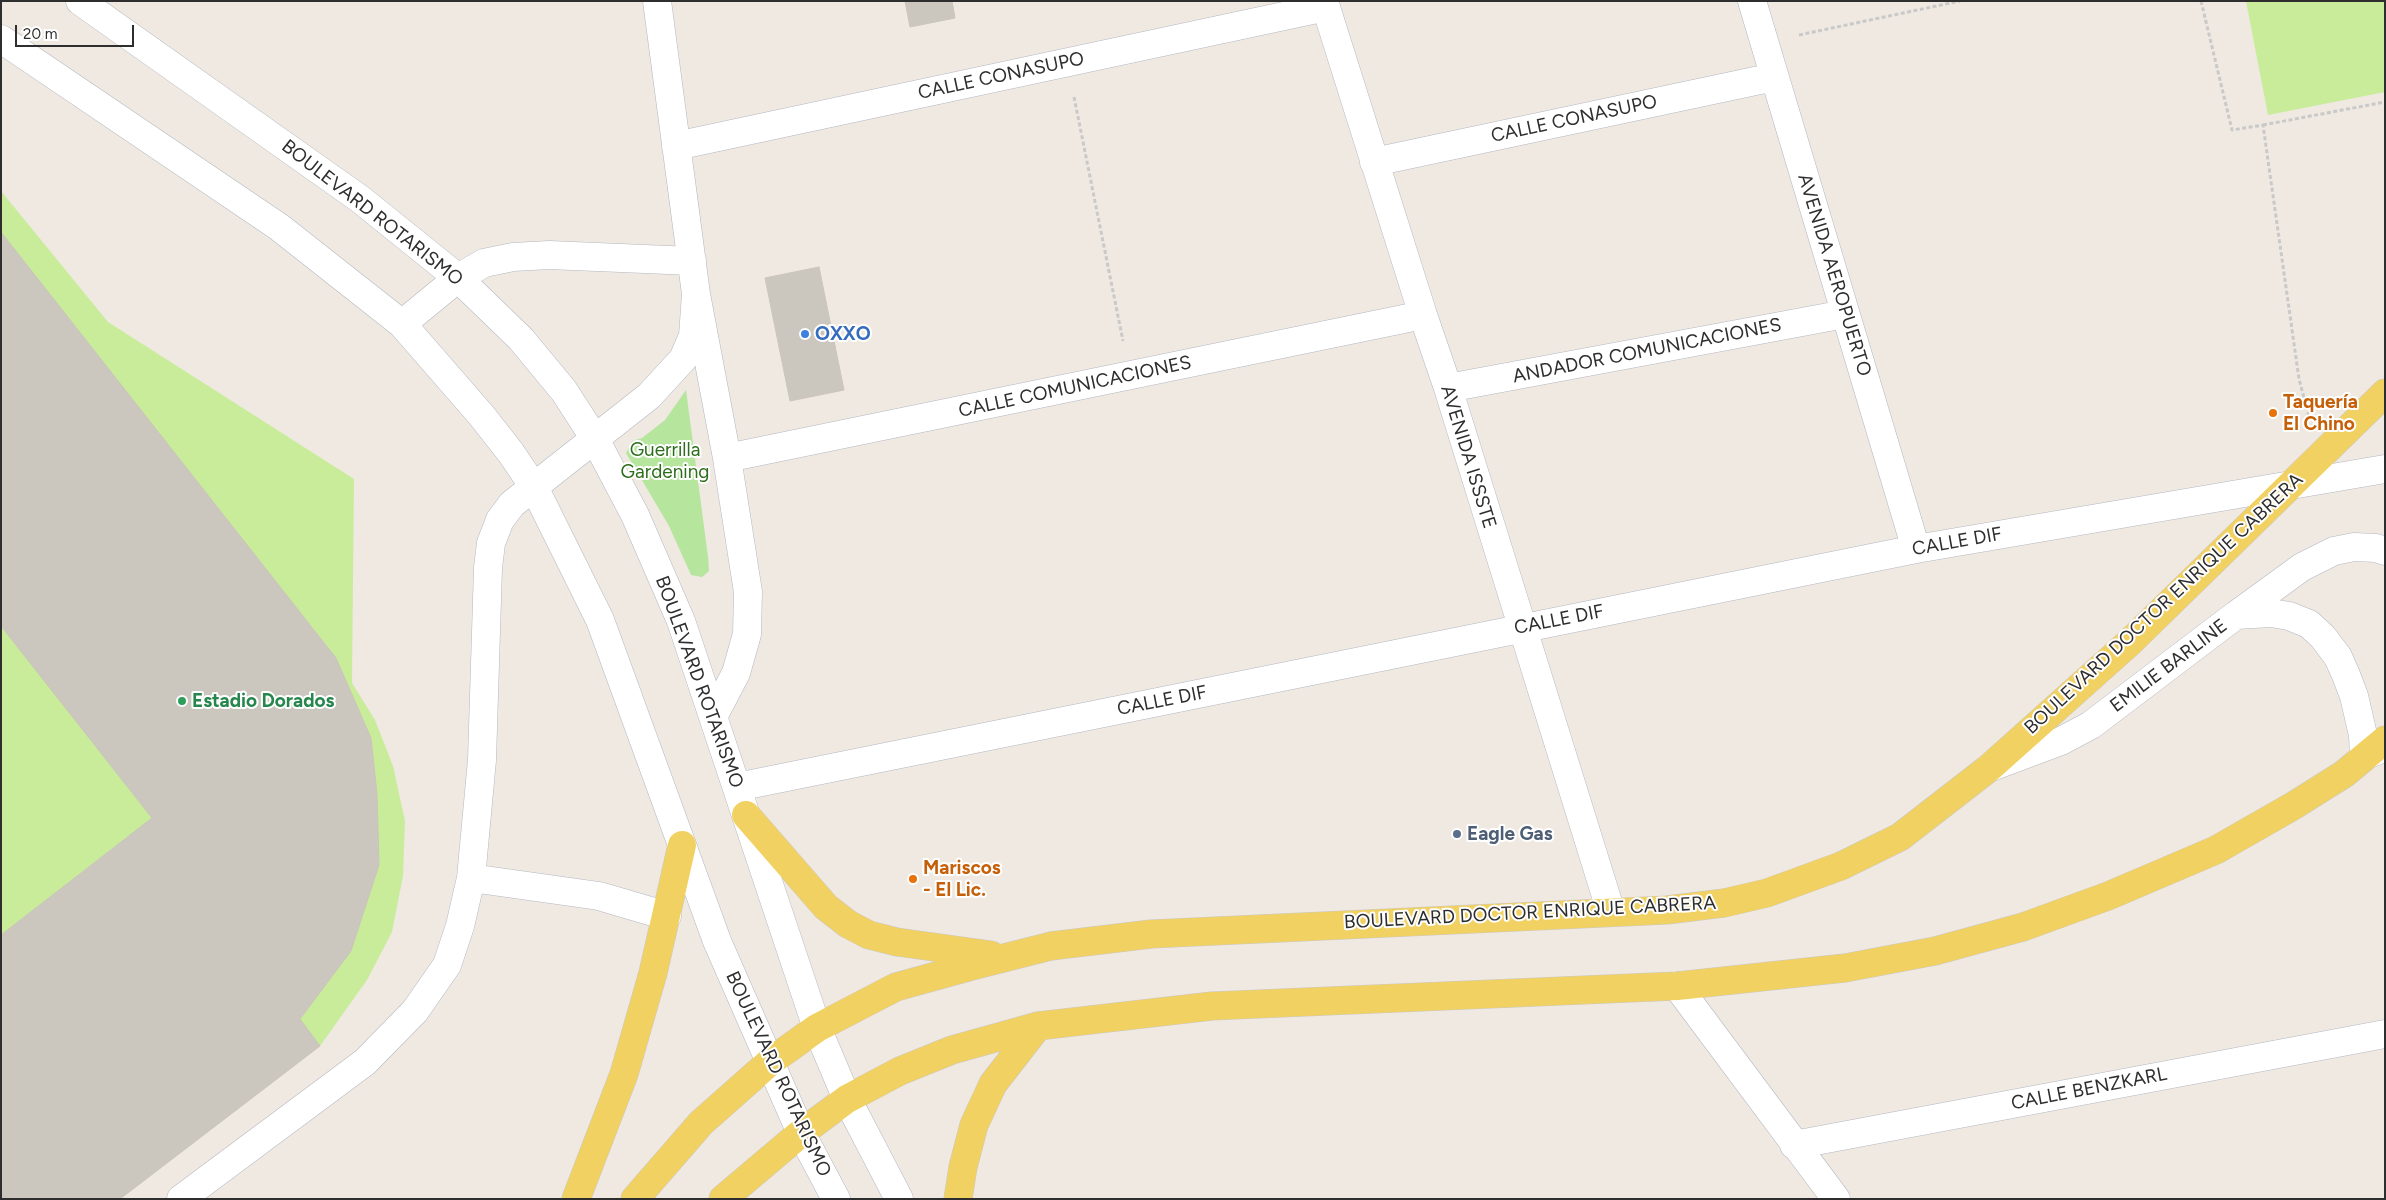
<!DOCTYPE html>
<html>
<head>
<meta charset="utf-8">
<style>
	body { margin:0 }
	#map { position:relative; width:2386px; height:1200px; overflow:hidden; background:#efe9e1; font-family:Figtree,sans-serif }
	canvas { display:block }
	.frame { position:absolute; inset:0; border:2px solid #2e2e2e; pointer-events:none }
	.scale { position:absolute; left:15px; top:25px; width:119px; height:22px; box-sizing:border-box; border:2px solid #2e2e2e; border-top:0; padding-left:6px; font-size:15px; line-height:18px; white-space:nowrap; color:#2e2e2e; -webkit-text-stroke:4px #fff; paint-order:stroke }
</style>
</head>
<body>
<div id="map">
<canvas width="2386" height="1200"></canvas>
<div class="frame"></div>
<div class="scale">20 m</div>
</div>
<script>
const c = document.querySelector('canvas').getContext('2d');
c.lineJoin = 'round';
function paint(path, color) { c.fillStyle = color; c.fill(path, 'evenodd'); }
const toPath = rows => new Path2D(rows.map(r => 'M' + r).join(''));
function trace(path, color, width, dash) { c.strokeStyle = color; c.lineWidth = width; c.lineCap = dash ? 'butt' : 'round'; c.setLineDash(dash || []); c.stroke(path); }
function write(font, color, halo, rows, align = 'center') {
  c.font = font + ' Figtree,sans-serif'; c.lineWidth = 4; c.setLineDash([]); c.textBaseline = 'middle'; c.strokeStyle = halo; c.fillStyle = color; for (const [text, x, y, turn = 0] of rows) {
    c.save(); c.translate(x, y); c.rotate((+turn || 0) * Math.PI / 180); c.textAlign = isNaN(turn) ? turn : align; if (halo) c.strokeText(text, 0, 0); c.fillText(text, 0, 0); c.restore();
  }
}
paint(toPath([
	[686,390,708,557,709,571,702,577,691,575,669,526,626,453,632,441,642,438,665,420]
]), '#b6e59e');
paint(toPath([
	[2246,1,2385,1,2385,92,2268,115],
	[1,191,108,322,354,479,352,683,375,720,393,766,405,821,403,876,392,932,367,980,320,1046,120,1199,1,1199]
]), '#c9ec9a');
const building = toPath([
	[905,1,952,1,955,18,910,27,905,1],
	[1,232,336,658,371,738,377,794,379,865,351,951,300,1019,320,1046,120,1199,1,1199,1,935,152,818,1,626,1,232],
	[819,267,844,390,790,401,765,278,819,267]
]);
paint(building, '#cbc7bf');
trace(building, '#cbc5ba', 1);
const minor = toPath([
	[80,1,360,199,458,278,521,339,564,391,595,439,635,515,681,621,817,1028,847,1099,899,1199],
	[657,1,696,294,727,458,748,592,747,634,736,673,714,715],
	[1324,1,1423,315,1448,388,1611,912],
	[1752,1,1916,549],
	[1,39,279,227,402,324,482,416,511,453,534,487,600,620,717,941,801,1133,836,1199],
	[676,146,1326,7],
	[1374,162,1774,77],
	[402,324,458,278,484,263,513,257,549,255,692,261],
	[1448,388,1845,314],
	[727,458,1423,315],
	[2236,615,2302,567,2334,551,2354,547,2376,548,2385,551],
	[1989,768,2061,741,2091,725,2236,615,2271,613,2289,616,2309,624,2323,637,2338,657,2346,675,2354,696,2363,735,2364,756,2383,748],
	[737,787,1916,549,2385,469],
	[471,878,599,896,667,916],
	[1677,986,1836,1199],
	[1794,1145,2385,1034],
	[181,1199,365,1062,415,1011,447,965,460,926,471,878,482,760,488,568,491,543,500,520,512,504,649,396,683,359,693,336,696,294]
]);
const major = toPath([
	[746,815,826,907,848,924,869,935,897,942,991,955],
	[576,1199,624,1074,653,973,682,845],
	[635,1199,701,1123,771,1061,817,1028,896,987,972,966,1051,946,1151,934,1667,910,1724,903,1767,893,1841,866,1900,837,1989,768,2130,642,2385,393],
	[723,1199,801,1133,847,1099,900,1071,952,1050,1038,1026,1212,1006,1677,986,1845,968,1935,951,2023,927,2108,896,2216,850,2293,806,2344,774,2385,740],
	[958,1199,963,1167,974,1125,993,1084,1038,1026]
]);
trace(minor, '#b4b7c1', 29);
trace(major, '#c9c9c9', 29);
trace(toPath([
	[2201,1,2232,130,2263,125,2299,379,2309,417],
	[1799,35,1960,1],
	[1074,97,1123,341],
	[2263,125,2385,102]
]), '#c9c9c9', 3, [4, 2.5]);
trace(minor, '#fff', 28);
trace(major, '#f2d163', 28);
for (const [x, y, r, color] of [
	[805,334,5,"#3f7fe0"],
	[2273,413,5,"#e8710a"],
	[182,701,5,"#2e9e5b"],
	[1457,834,5,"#5c6f8a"],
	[913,879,5,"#e8710a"]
]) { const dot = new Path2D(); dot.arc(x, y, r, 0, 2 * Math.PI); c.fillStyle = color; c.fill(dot); trace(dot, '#fff', 2); }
write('19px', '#2e2e2e', '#fff', [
	["CALLE CONASUPO",1001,76,-12],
	["CALLE CONASUPO",1574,119,-12],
	["BOULEVARD ROTARISMO",372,213,38],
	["AVENIDA AEROPUERTO",1834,275,73],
	["ANDADOR COMUNICACIONES",1647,351,-11],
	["CALLE COMUNICACIONES",1075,387,-12],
	["AVENIDA ISSSTE",1468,457,73],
	["CALLE DIF",1957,542,-10],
	["BOULEVARD DOCTOR ENRIQUE CABRERA",2164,604,-43],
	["CALLE DIF",1559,620,-11],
	["EMILIE BARLINE",2169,666,-37],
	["BOULEVARD ROTARISMO",699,682,70],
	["CALLE DIF",1162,701,-11],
	["BOULEVARD DOCTOR ENRIQUE CABRERA",1530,913,-3],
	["BOULEVARD ROTARISMO",778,1074,65],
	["CALLE BENZKARL",2089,1089,-11]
]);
write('bold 19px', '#366cbe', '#fff', [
	["OXXO",815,334]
], 'left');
write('bold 19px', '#c56008', '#fff', [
	["Taquería",2283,402],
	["El Chino",2283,424],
	["Mariscos",923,868],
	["- El Lic.",923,890]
], 'left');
write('19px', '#2c6e1b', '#fff', [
	["Guerrilla",665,450],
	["Gardening",665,472]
]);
write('bold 19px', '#27864d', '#fff', [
	["Estadio Dorados",192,701]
], 'left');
write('bold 19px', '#4e5e75', '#fff', [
	["Eagle Gas",1467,834]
], 'left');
</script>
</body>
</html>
